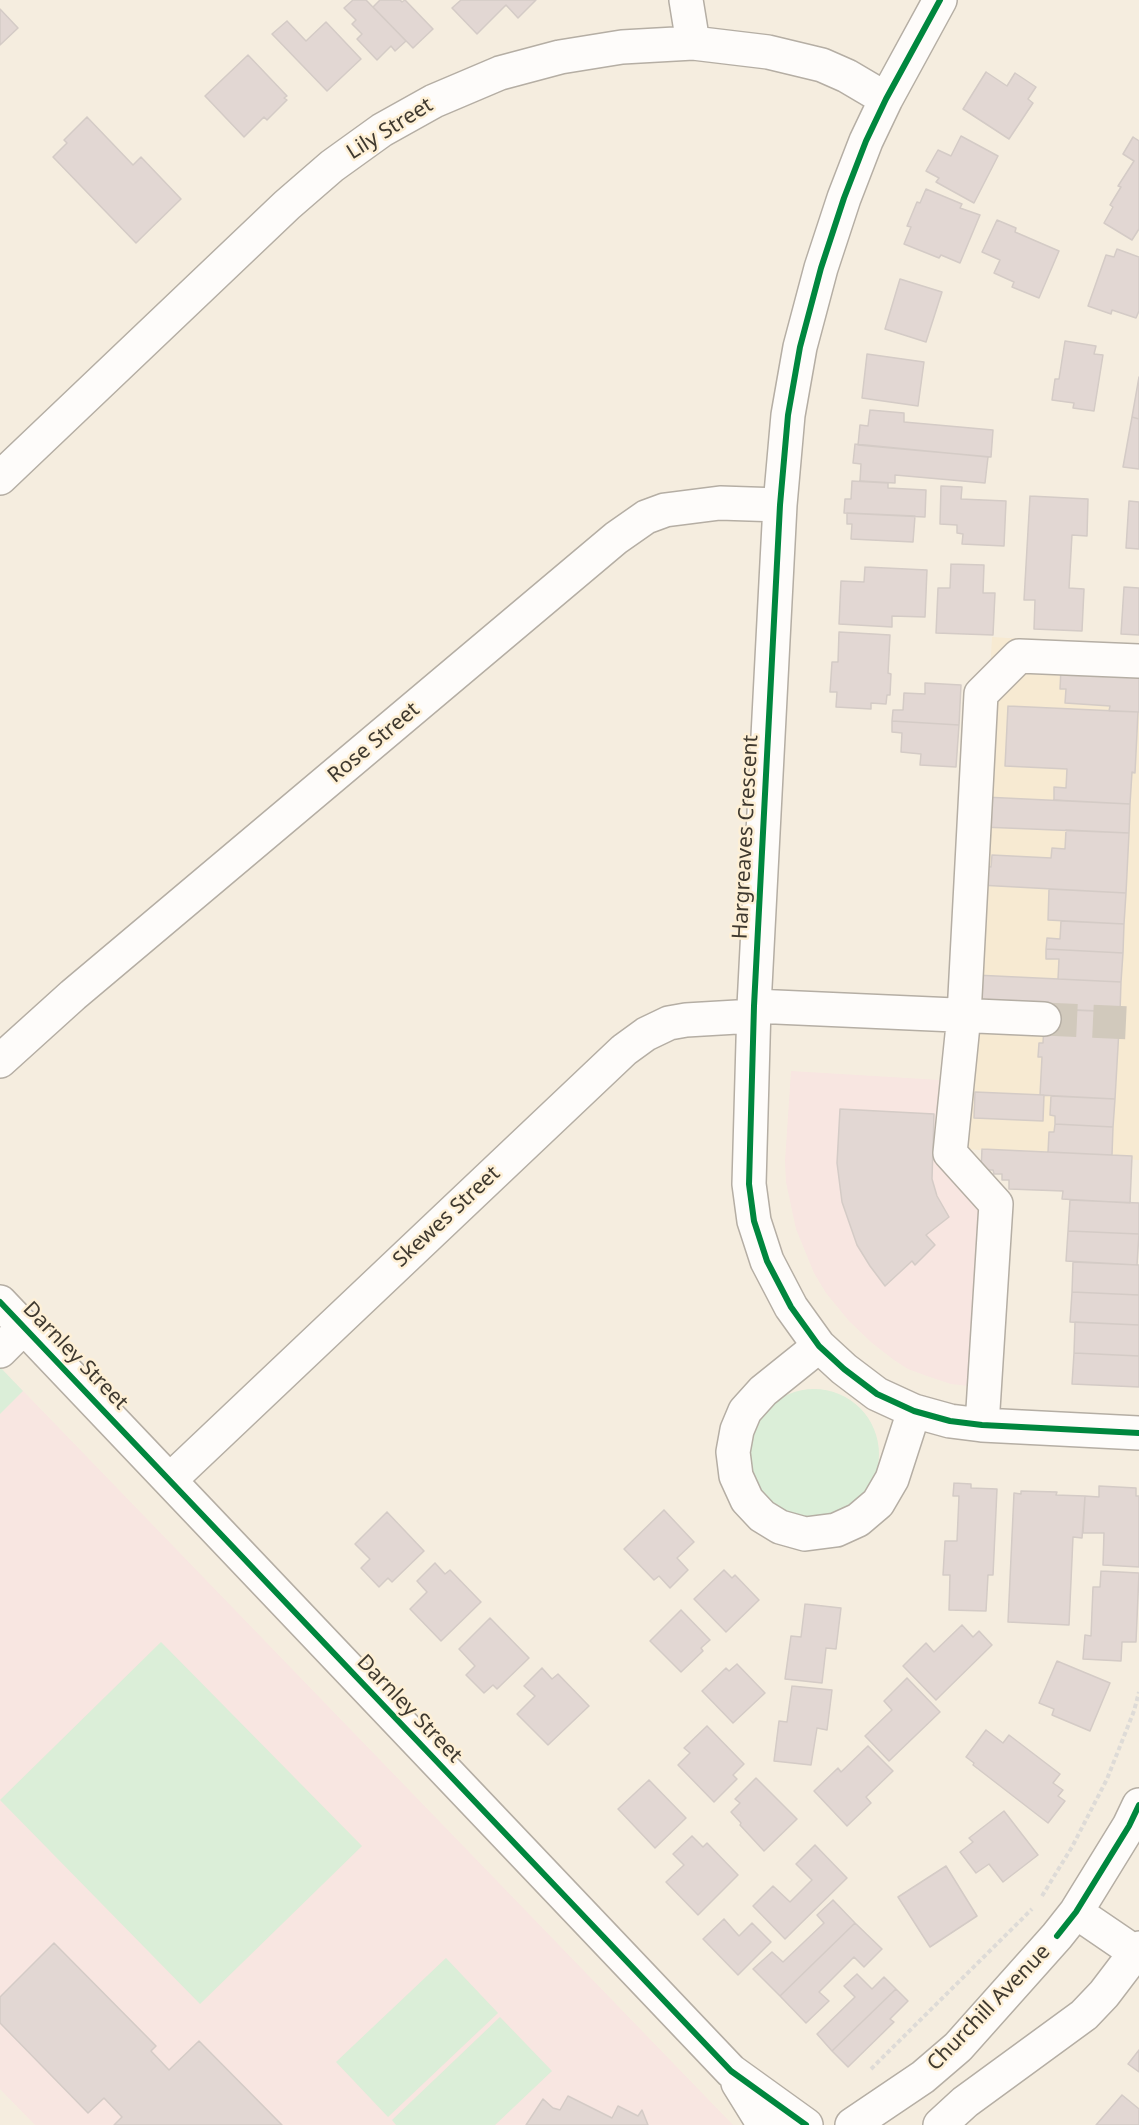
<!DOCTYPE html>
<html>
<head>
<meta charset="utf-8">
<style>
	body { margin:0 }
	canvas { display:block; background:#f5eddf }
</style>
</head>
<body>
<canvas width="1139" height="2125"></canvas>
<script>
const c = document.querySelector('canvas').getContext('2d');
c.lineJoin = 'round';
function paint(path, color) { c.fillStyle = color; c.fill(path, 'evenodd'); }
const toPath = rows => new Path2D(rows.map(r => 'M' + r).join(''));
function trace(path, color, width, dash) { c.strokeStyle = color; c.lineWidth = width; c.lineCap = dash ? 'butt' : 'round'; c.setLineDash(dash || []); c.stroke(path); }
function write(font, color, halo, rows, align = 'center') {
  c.font = font + ' "Noto Sans",sans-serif'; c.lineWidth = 5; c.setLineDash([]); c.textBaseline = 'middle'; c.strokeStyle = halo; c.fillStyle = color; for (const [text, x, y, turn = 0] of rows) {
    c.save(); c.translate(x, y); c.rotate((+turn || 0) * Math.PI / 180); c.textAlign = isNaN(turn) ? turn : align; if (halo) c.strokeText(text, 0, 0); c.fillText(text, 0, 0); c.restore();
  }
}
paint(toPath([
	[992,637,1139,646,1139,1160,964,1149]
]), '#f7ead2');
paint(toPath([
	[791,1071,940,1080,936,1160,979,1205,969,1386,951,1384,927,1376,908,1369,894,1360,872,1343,849,1321,826,1293,814,1273,796,1229,786,1182,785,1161],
	[0,1367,733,2125,35,2125,0,2089]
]), '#f8e6e1');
paint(toPath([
	[0,1367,23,1391,0,1414],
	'749 1454a65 65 0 1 1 130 0a65 65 0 1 1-130 0Z',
	[161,1642,362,1846,200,2004,0,1800],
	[446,1958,498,2013,388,2117,336,2062],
	[500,2017,552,2071,495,2125,396,2125,392,2120]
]), '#dbeed8');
const building = toPath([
	[353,0,366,0,406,41,395,51,391,46,377,60,357,39,362,34,352,24,356,20,344,8,353,0],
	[380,0,400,0,402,2,405,0,433,29,413,48,373,7,380,0],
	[461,0,536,0,518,18,506,5,477,34,452,8,461,0],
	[0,9,18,28,0,45,0,9],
	[287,21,306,41,326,22,361,59,327,91,272,34,287,21],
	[248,55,287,96,284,98,287,100,267,120,264,117,244,137,205,96,248,55],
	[986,72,1007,86,1015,73,1036,87,1028,99,1033,103,1009,139,963,109,986,72],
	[87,117,133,165,141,157,181,199,136,243,53,157,67,143,64,140,87,117],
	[961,136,998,156,974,203,936,182,939,178,926,171,938,150,951,156,961,136],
	[1133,137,1139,141,1139,229,1132,240,1104,223,1113,207,1110,205,1121,187,1118,186,1134,161,1123,154,1133,137],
	[926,189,962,204,960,208,980,215,960,263,941,255,939,258,904,244,911,227,907,226,917,202,920,203,926,189],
	[997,220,1016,228,1015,232,1059,251,1039,298,1012,287,1014,282,994,273,1000,260,982,252,997,220],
	[1117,249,1139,257,1139,311,1136,318,1112,310,1111,314,1088,306,1106,255,1114,257,1117,249],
	[900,279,942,292,926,342,885,329,900,279],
	[1065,341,1096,346,1094,354,1103,355,1094,411,1073,408,1074,403,1052,400,1055,379,1059,379,1065,341],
	[867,354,924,362,918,406,862,398,867,354],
	[1139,377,1139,419,1132,417,1139,377],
	[870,410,904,413,904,422,993,430,991,457,858,445,860,425,868,426,870,410],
	[1132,417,1139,419,1139,469,1123,467,1132,417],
	[855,444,988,457,985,483,895,475,895,483,860,481,861,464,853,463,855,444],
	[852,481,888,483,888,488,926,490,925,517,844,513,845,499,851,499,852,481],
	[941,486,962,487,961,499,1006,501,1004,546,962,544,963,534,957,533,957,525,940,524,941,486],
	[1030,496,1088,499,1087,536,1072,535,1069,588,1084,589,1082,631,1034,629,1035,600,1024,600,1030,496],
	[1129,501,1139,502,1139,549,1126,548,1129,501],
	[847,513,915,516,913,542,851,539,852,524,847,524,847,513],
	[951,564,984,565,983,593,995,593,993,635,936,633,938,588,950,588,951,564],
	[865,567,927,570,925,617,892,616,892,627,839,624,841,581,864,582,865,567],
	[1124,587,1139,588,1139,635,1121,634,1124,587],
	[839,632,890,635,888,673,891,674,890,695,887,695,886,704,871,703,871,709,836,707,837,692,830,692,832,662,838,662,839,632],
	[1139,667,1139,712,1109,711,1110,706,1065,703,1066,689,1060,689,1061,669,1139,667],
	[925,683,961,685,959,725,892,721,893,710,903,710,904,693,925,694,925,683],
	[1008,706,1138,712,1135,773,1132,772,1130,804,1054,800,1054,787,1066,788,1067,769,1005,766,1008,706],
	[892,721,959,725,956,767,920,765,921,754,901,752,902,733,892,732,892,721],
	[984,797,1130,804,1129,833,982,827,984,797],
	[1066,830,1129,833,1126,893,979,885,980,866,991,867,992,855,1051,858,1052,848,1065,849,1066,830],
	[1049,889,1126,893,1124,924,1048,920,1049,889],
	[1061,921,1124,924,1123,953,1046,949,1047,938,1060,939,1061,921],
	[1046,949,1123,953,1121,982,1058,979,1059,959,1046,959,1046,949],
	[975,975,1121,982,1120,1012,973,1005,975,975],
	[1045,1009,1120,1012,1115,1099,1040,1095,1042,1057,1038,1057,1039,1043,1043,1043,1045,1009],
	[975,1092,1044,1095,1043,1121,974,1118,975,1092],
	[1051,1096,1115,1099,1113,1127,1055,1124,1055,1116,1050,1115,1051,1096],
	[840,1109,934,1114,932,1179,937,1196,949,1217,926,1235,935,1245,915,1265,912,1261,885,1286,870,1266,857,1245,842,1202,837,1163,840,1109],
	[1055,1124,1113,1127,1112,1155,1048,1152,1049,1132,1054,1132,1055,1124],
	[982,1149,1132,1156,1130,1203,1062,1199,1063,1191,1009,1189,1009,1180,1002,1180,1002,1174,994,1174,993,1170,981,1170,982,1149],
	[1070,1200,1139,1203,1139,1234,1068,1231,1070,1200],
	[1068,1231,1139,1234,1137,1265,1066,1261,1068,1231],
	[1073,1262,1139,1265,1139,1295,1072,1292,1073,1262],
	[1072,1292,1139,1295,1139,1325,1070,1322,1072,1292],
	[1075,1322,1139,1325,1139,1356,1074,1353,1075,1322],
	[1074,1353,1139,1356,1139,1387,1072,1384,1074,1353],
	[954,1483,971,1484,971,1488,997,1489,993,1575,988,1575,986,1611,949,1610,950,1575,943,1575,945,1541,957,1541,959,1496,953,1496,954,1483],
	[1099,1486,1136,1488,1136,1496,1139,1496,1139,1567,1103,1565,1104,1533,1083,1533,1085,1496,1099,1497,1099,1486],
	[1021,1491,1057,1492,1056,1495,1085,1496,1082,1538,1073,1537,1069,1625,1008,1622,1014,1493,1021,1494,1021,1491],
	[664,1510,694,1542,677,1558,688,1570,670,1588,659,1576,654,1580,624,1549,664,1510],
	[387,1512,424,1551,392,1582,388,1578,379,1587,361,1568,370,1559,355,1544,387,1512],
	[435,1563,445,1574,450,1570,481,1602,441,1641,410,1609,427,1592,417,1581,435,1563],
	[724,1570,732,1578,735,1575,759,1600,726,1632,694,1599,724,1570],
	[1101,1571,1139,1573,1136,1642,1122,1642,1121,1661,1083,1659,1085,1635,1091,1636,1093,1587,1100,1587,1101,1571],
	[805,1604,841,1608,836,1649,826,1648,822,1683,785,1679,791,1636,801,1637,805,1604],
	[681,1610,710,1640,701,1648,703,1651,681,1672,650,1641,681,1610],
	[490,1618,529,1658,497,1689,493,1685,484,1693,466,1675,475,1666,459,1649,490,1618],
	[962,1625,973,1637,979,1631,992,1645,936,1700,903,1666,926,1643,934,1652,962,1625],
	[1057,1661,1110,1683,1090,1731,1052,1715,1054,1709,1039,1703,1057,1661],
	[737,1664,765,1693,733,1723,702,1691,726,1668,729,1671,737,1664],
	[542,1668,552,1679,558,1674,589,1706,548,1745,517,1714,535,1696,524,1686,542,1668],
	[907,1678,940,1712,889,1761,865,1736,892,1710,884,1701,907,1678],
	[792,1686,832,1690,827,1730,817,1728,811,1765,774,1761,779,1721,787,1722,792,1686],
	[707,1726,744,1764,733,1775,737,1779,714,1802,678,1765,690,1753,684,1748,707,1726],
	[986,1730,1003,1743,1009,1735,1060,1774,1053,1783,1063,1790,1058,1796,1065,1801,1048,1823,973,1765,974,1763,966,1757,986,1730],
	[868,1746,893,1771,866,1797,871,1803,847,1826,814,1791,838,1768,841,1772,868,1746],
	[756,1778,797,1819,764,1851,740,1825,741,1823,731,1812,740,1803,735,1799,756,1778],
	[649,1780,686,1818,655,1848,618,1809,649,1780],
	[1004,1811,1038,1855,1003,1882,989,1864,976,1873,960,1852,973,1842,969,1838,1004,1811],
	[692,1836,703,1847,707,1843,738,1875,698,1915,666,1882,684,1865,673,1854,692,1836],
	[815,1845,847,1878,785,1939,753,1906,773,1886,790,1902,812,1880,796,1864,815,1845],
	[946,1866,977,1916,930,1947,898,1897,946,1866],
	[833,1900,855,1923,780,1996,753,1969,772,1952,783,1962,824,1923,817,1915,833,1900],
	[724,1919,739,1936,752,1923,771,1942,738,1975,703,1939,724,1919],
	[855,1923,882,1949,864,1967,854,1957,819,1992,829,2001,806,2023,780,1996,855,1923],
	[54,1943,156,2046,151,2051,169,2070,199,2041,282,2125,114,2125,122,2117,104,2098,88,2113,0,2023,0,1997,54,1943],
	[857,1974,872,1989,884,1977,896,1989,832,2051,817,2034,855,1997,844,1986,857,1974],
	[896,1989,908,2001,890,2019,894,2022,848,2067,832,2051,896,1989],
	[1139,2050,1139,2072,1128,2064,1139,2050],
	[1122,2095,1139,2109,1139,2125,1096,2125,1122,2095],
	[568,2096,612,2118,618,2106,638,2116,642,2110,648,2125,526,2125,543,2099,553,2108,560,2110,568,2096]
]);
paint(building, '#e2d7d3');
trace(building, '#d4cbc6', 1.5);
trace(toPath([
	[1044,1019,1130,1023]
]), '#d1c9bc', 33, [33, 16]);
const minor = toPath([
	[686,0,693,43],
	[940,0,886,99,866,141,844,198,821,268,800,347,788,415,780,505,754,1006,749,1184,754,1221,767,1261,791,1307,819,1346,844,1369,877,1394,914,1411,950,1421,982,1425,1139,1433],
	[0,478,287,205,332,166,382,130,434,101,500,73,560,57,622,47,693,43,768,52,822,65,847,76,886,99],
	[754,1006,1044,1019],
	[0,1061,73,995,616,538,646,517,665,510,720,503,780,505],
	[0,1302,731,2071,806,2125],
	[819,1346,763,1391,745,1411,737,1430,733,1452,736,1476,747,1500,762,1516,780,1527,805,1534,836,1530,858,1520,878,1503,892,1479,914,1411],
	[0,1351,24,1327],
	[982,1425,996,1204,950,1153,964,1015,981,694,1019,656,1139,661],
	[170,1480,624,1050,646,1034,669,1023,686,1020,754,1016],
	[738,2083,764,2125]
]);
const major = toPath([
	[1076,1912,1136,1953],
	[852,2125,923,2077,958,2047,1057,1936,1076,1912,1129,1826,1139,1805],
	[940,2125,965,2102,1084,2015,1104,1994,1139,1948]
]);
trace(minor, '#b5aea4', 36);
trace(major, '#b5aea4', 36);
trace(toPath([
	[1042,1896,1072,1847,1107,1779,1134,1711,1139,1692],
	[871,2069,1032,1909]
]), '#dedbd7', 4, [4.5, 3]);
trace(minor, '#fefcfa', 33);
trace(major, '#fefcfa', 33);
trace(toPath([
	[940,0,886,99,866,141,844,198,821,268,800,347,788,415,780,505,754,1006,749,1184,754,1221,767,1261,791,1307,819,1346,844,1369,877,1394,914,1411,950,1421,982,1425,1139,1433],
	[0,1302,731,2071,806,2125],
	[1057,1936,1076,1912,1129,1826,1139,1805]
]), '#00873e', 6);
write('21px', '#3f392f', '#fef0d6', [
	["Lily Street",390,129,-32],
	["Rose Street",374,743,-40],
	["Hargreaves Crescent",746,837,-87],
	["Skewes Street",447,1217,-43],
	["Darnley Street",75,1356,46],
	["Darnley Street",409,1709,46],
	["Churchill Avenue",989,2008,-46]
]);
</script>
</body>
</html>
